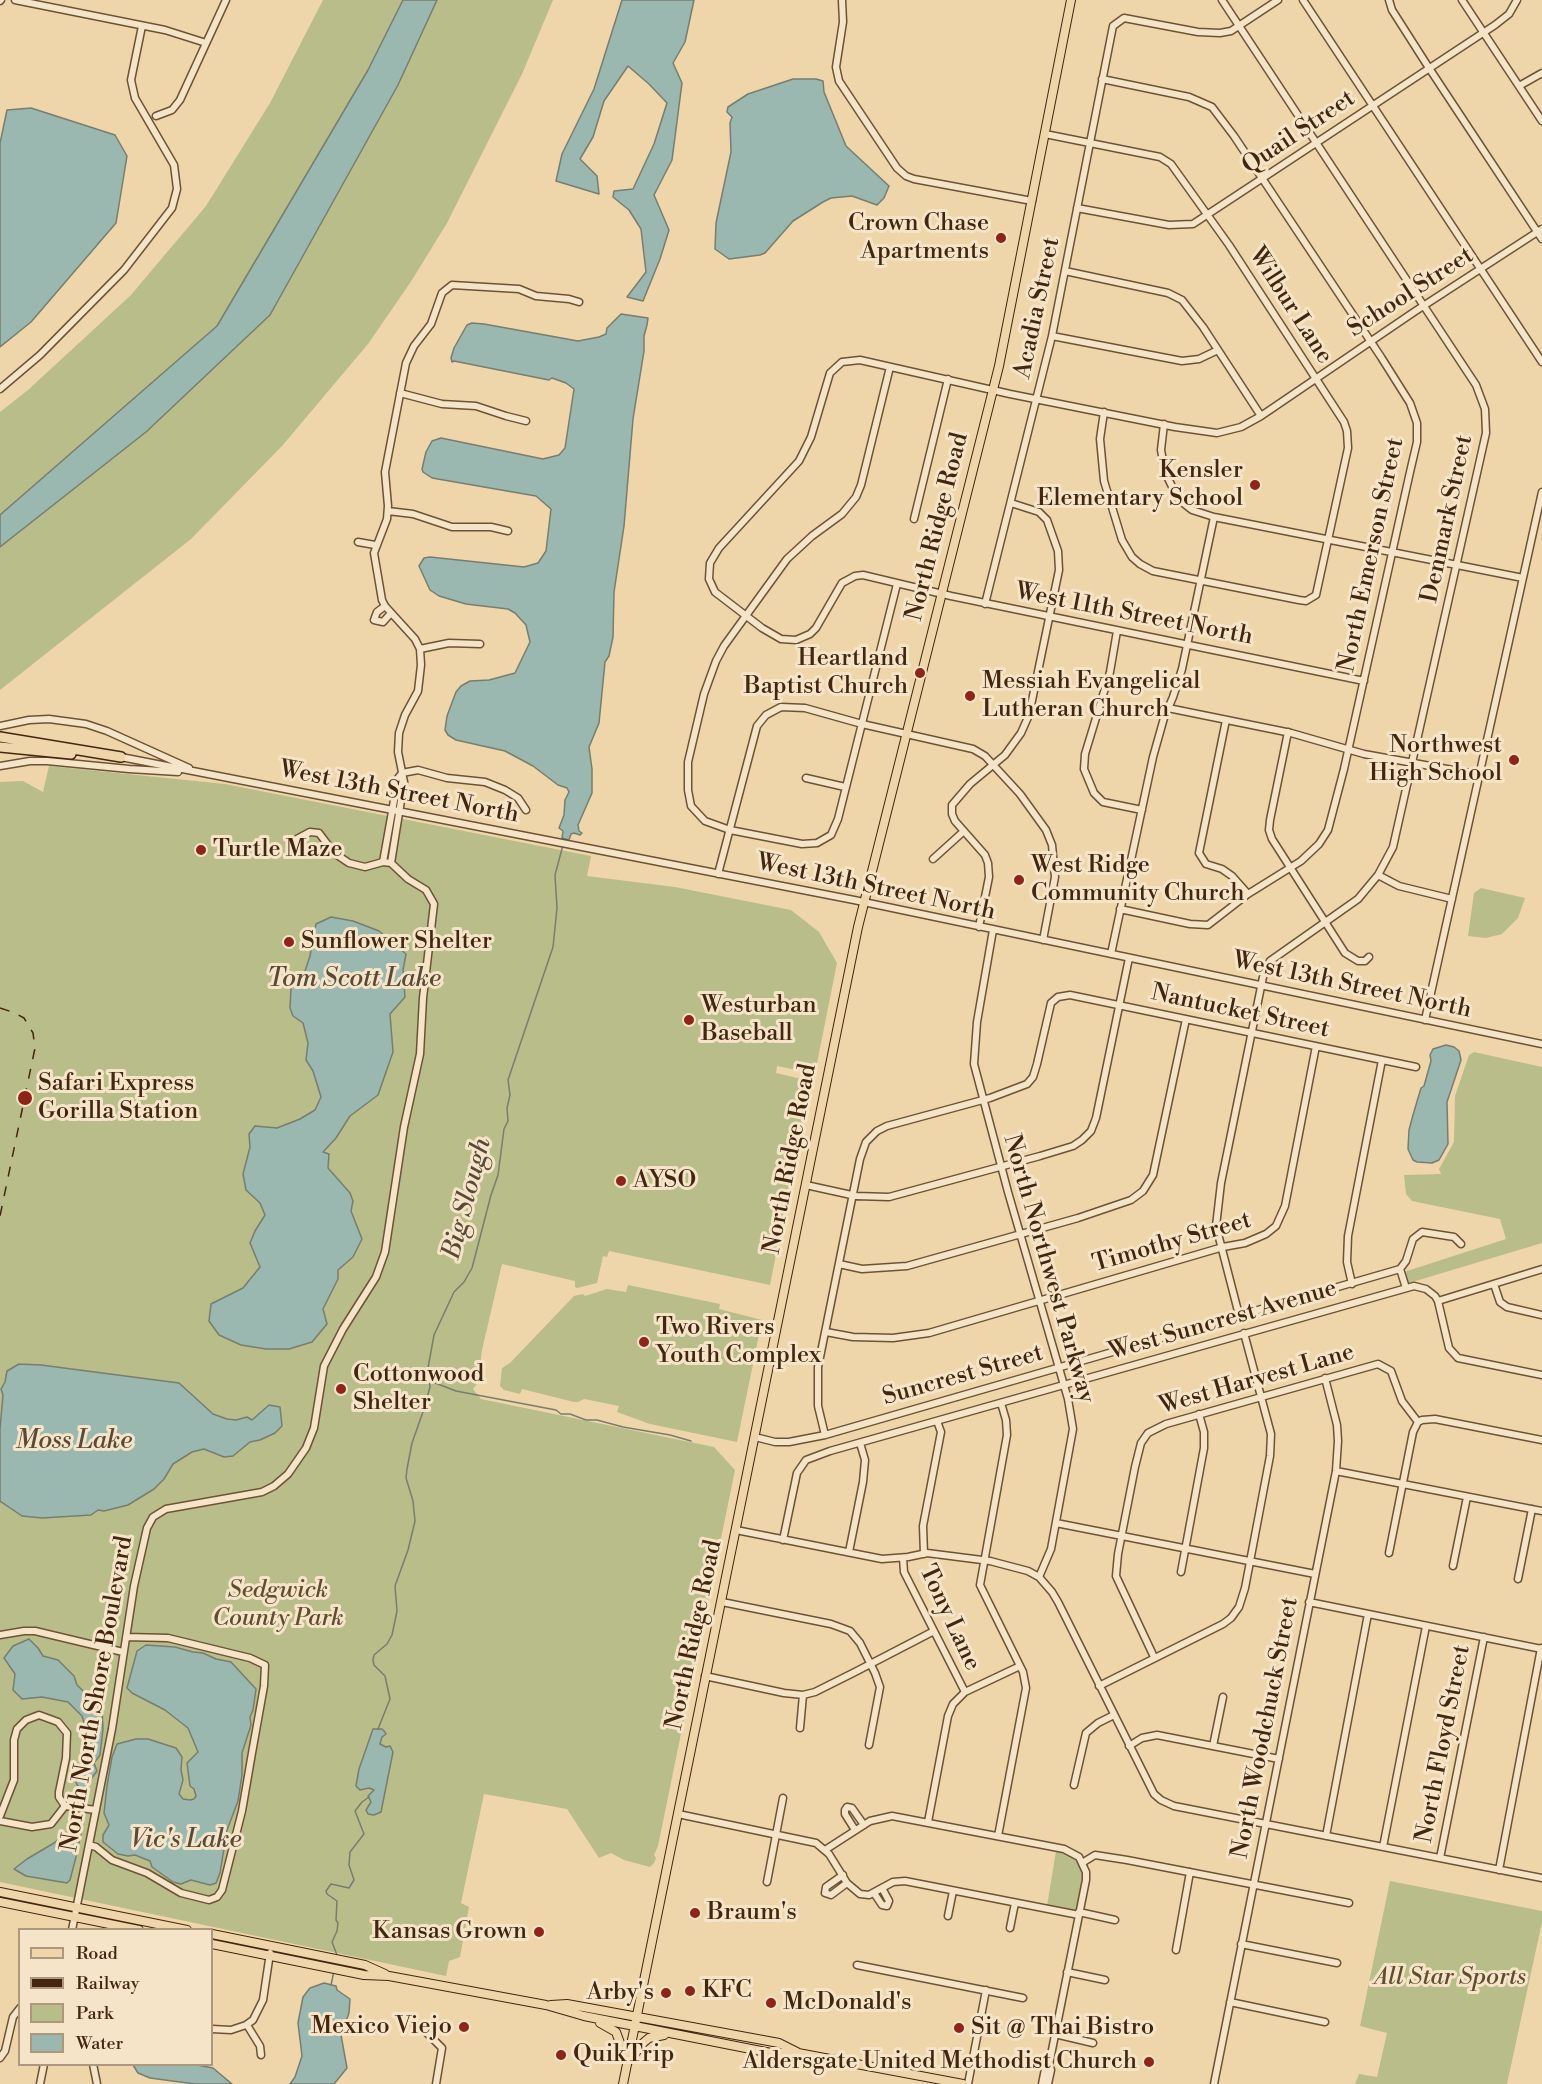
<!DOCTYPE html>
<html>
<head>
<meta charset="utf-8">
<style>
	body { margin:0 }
	#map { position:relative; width:1542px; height:2084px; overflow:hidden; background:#efd5aa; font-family:"Libre Bodoni",serif }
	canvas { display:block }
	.legend { position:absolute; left:18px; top:1928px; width:195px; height:138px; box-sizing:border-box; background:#f5e4c8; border:2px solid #ad987e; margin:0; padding:8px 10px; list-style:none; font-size:18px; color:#422610 }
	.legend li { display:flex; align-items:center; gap:12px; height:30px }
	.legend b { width:30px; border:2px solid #ad987e }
</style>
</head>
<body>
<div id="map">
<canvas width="1542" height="2084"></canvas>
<ul class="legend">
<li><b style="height:8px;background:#efd5aa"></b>Road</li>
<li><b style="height:8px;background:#422610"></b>Railway</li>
<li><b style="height:16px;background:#b9bd89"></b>Park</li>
<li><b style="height:16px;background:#9ab8af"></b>Water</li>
</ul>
</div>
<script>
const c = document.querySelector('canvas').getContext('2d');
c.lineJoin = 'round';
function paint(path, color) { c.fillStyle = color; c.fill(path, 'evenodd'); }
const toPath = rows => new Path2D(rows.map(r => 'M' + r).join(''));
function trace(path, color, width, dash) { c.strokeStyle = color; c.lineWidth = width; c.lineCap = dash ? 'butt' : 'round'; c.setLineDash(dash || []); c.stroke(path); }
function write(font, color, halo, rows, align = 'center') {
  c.font = font + ' "Libre Bodoni",serif'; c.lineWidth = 6; c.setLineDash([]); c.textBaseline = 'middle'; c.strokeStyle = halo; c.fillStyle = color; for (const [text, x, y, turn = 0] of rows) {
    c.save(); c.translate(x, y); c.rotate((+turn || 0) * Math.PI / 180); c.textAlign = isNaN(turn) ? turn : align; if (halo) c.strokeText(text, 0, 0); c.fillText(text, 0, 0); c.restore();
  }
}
paint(toPath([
	[323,0,553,0,522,74,447,223,412,280,368,344,282,446,191,539,0,690,0,412,28,390,131,295,206,206,270,103],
	[49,766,225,784,591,856,587,876,675,887,791,910,819,932,837,963,816,1068,811,1073,777,1066,776,1073,810,1081,770,1285,609,1251,607,1257,603,1256,597,1283,577,1288,575,1287,575,1281,502,1264,482,1350,478,1382,473,1389,481,1399,714,1447,735,1470,658,1846,654,1855,656,1858,654,1863,650,1867,624,1860,611,1853,599,1858,567,1809,484,1794,461,1903,469,1907,460,1957,449,1961,446,1976,0,1882,0,782,23,781,43,792],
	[1481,888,1525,898,1518,918,1502,934,1486,938,1468,936,1474,893],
	[1474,1052,1542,1067,1542,1243,1409,1283,1404,1272,1506,1239,1500,1219,1412,1201,1406,1194,1404,1175,1441,1174,1439,1169,1454,1142,1455,1096,1469,1055],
	[628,1285,720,1304,719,1309,762,1320,737,1442,650,1424,617,1412,619,1406,584,1399,578,1402,574,1402,522,1389,520,1394,504,1390,500,1386,502,1368,510,1363,574,1296,583,1294,585,1296,607,1289,626,1292],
	[1056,1851,1072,1856,1078,1863,1083,1876,1076,1911,1047,1906],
	[1390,1881,1542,1911,1542,1922,1507,2084,1355,2084,1359,2074,1377,2077,1387,2033,1360,2026]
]), '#b9bd89');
const water = toPath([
	[403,0,437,0,398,85,270,315,146,432,0,547,0,515,217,326,368,70,403,0],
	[622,0,694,0,685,42,673,63,682,83,672,160,654,195,669,230,660,259,643,301,627,297,646,272,641,229,629,210,613,197,614,191,633,189,654,144,667,103,649,84,628,66,604,101,593,137,580,159,597,176,599,194,556,181,562,154,594,89,622,0],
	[793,79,816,79,823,81,824,92,846,146,889,186,884,198,877,205,852,196,831,198,823,202,793,221,765,253,760,255,729,259,715,249,716,223,731,152,730,123,732,117,727,112,728,107,748,94,793,79],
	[31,108,115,135,127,156,116,223,31,322,0,347,0,143,7,110,31,108],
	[621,314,648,318,647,325,644,336,644,351,633,419,624,526,614,592,613,637,609,656,605,662,599,723,589,747,592,769,592,793,578,825,579,831,582,833,580,835,574,833,571,834,569,840,562,838,563,831,559,828,564,815,565,800,569,792,567,788,558,785,533,766,505,751,456,740,448,735,445,730,447,716,456,692,461,686,470,681,489,680,515,673,530,642,526,625,515,613,508,609,466,604,439,596,430,590,419,566,424,558,430,557,524,567,538,563,546,551,551,509,536,496,432,478,423,472,422,469,426,452,432,441,441,438,543,459,559,455,565,448,574,389,566,383,552,378,549,380,454,361,452,362,451,358,454,348,467,325,472,323,484,324,578,341,599,337,606,334,607,328,621,314],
	[331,917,353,921,379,931,406,954,403,970,405,997,390,1014,393,1052,378,1095,350,1116,336,1138,323,1152,329,1154,328,1168,350,1193,353,1201,351,1211,362,1239,353,1257,338,1270,338,1279,323,1309,327,1324,312,1342,289,1349,266,1349,241,1345,219,1335,209,1321,211,1304,243,1288,260,1267,250,1243,255,1231,265,1215,260,1203,246,1190,243,1174,250,1147,249,1134,255,1126,277,1128,300,1119,315,1110,321,1097,313,1071,306,1060,308,1043,303,1023,293,1016,290,1008,291,988,305,971,310,956,316,924,331,917],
	[1446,1045,1454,1047,1459,1051,1461,1060,1447,1102,1448,1144,1439,1160,1432,1163,1417,1162,1413,1160,1408,1149,1409,1130,1413,1115,1421,1088,1424,1086,1431,1061,1430,1055,1433,1049,1446,1045],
	[19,1364,41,1365,179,1383,213,1414,227,1419,236,1420,247,1417,252,1420,269,1405,280,1407,282,1426,275,1433,260,1440,250,1442,233,1456,224,1457,204,1449,192,1452,173,1464,164,1479,154,1489,128,1505,104,1511,98,1510,91,1515,42,1518,22,1516,0,1501,0,1429,3,1395,1,1389,5,1382,7,1371,19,1364],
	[29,1639,38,1648,43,1656,58,1660,74,1676,77,1685,102,1709,103,1729,100,1755,94,1763,97,1771,83,1790,77,1785,73,1773,80,1762,87,1745,86,1729,82,1716,68,1702,42,1697,22,1699,13,1690,15,1674,4,1658,13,1646,29,1639],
	[146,1645,175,1647,193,1652,203,1653,216,1659,231,1662,256,1689,253,1710,250,1717,251,1725,242,1753,242,1775,238,1801,227,1830,220,1873,216,1883,210,1885,191,1880,181,1884,173,1882,152,1867,150,1861,135,1855,128,1856,118,1854,103,1842,103,1835,109,1825,104,1813,107,1786,112,1757,117,1744,136,1739,148,1739,176,1748,182,1757,181,1770,183,1780,179,1794,183,1799,190,1800,194,1799,196,1796,194,1789,190,1786,187,1763,198,1752,188,1728,165,1710,132,1693,127,1688,137,1651,146,1645],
	[373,1729,382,1729,385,1732,386,1734,382,1737,380,1744,386,1747,390,1746,393,1752,381,1812,374,1815,368,1814,366,1810,371,1802,368,1796,374,1790,369,1788,360,1790,356,1786,359,1769,373,1729],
	[76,1825,80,1825,82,1829,76,1857,70,1880,67,1883,26,1876,14,1869,27,1859,54,1843,76,1825],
	[324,1983,336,1986,337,1990,350,1999,349,2013,341,2035,347,2068,334,2084,290,2084,295,2077,302,2056,298,2023,303,1997,310,1988,324,1983],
	[192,2064,213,2068,232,2084,195,2084,150,2078,138,2073,133,2065,192,2064]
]);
paint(water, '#9ab8af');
trace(water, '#777e6f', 1.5);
trace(toPath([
	[430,1381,456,1391,556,1410,561,1414,570,1414,586,1420,597,1420,623,1427,670,1435,691,1441],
	[378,1729,390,1699,385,1676,374,1665,373,1660,374,1655,387,1644,392,1635,397,1611,395,1586,408,1550,415,1521,413,1501,406,1478,407,1469,412,1443,424,1409,430,1387,428,1368,434,1335,454,1292,464,1282,472,1268,491,1195,498,1175,504,1129,508,1121,507,1108,510,1095,508,1080,553,947,557,908,555,875,563,845],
	[337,1955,332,1942,337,1931,338,1923,336,1920,337,1901,327,1894,326,1891,331,1884,349,1888,354,1880,349,1865,350,1852,364,1834,355,1811,362,1802,369,1797],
	[331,1985,334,1971]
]), '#777e6f', 1.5);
const minor = toPath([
	[15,0,165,30,206,43],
	[842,0,843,22,836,67,839,81,897,168,906,176,914,179,1032,201],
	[1222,0,1476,385,1485,409,1486,433,1393,847,1378,875,1358,899,1270,961,1263,977,1221,1183,1216,1226,1239,1315],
	[1303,0,1542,362],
	[1389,0,1392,10,1429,68,1542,239],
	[1462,0,1542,121],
	[0,1,1,0],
	[1102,79,1189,97,1212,107,1234,136,1381,357,1410,403,1417,423,1417,442,1410,472,1344,769,1328,830,1319,844,1301,861,1248,894,1208,925,1190,924,1120,909],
	[1519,86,1542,73],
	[156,116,172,110,180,100,226,0],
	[1045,134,1160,157,1171,164,1229,245,1344,422,1347,431,1348,448,1316,595,1306,601,1299,600,1153,571,1140,564,1132,557,1122,540,1104,481,1100,439,1104,412],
	[1077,208,1169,225,1193,224,1495,25,1509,14,1517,0],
	[1065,271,1168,293,1182,300,1203,327,1261,416],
	[1052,336,1182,361,1199,359,1218,350],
	[890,367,861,485,856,497,842,514,812,536,787,559,724,646,716,661,704,694,688,762,688,790,691,806,705,821,730,830,802,844,817,843,831,835,838,819,897,584],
	[0,389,40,355,124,270,172,208,177,189,174,165,135,98,131,80,142,26],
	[400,393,442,404,476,406,506,416,526,421],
	[1164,424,1161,450,1165,472,1178,499,1192,510,1214,517,1523,578],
	[388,511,413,514,452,527,491,527,508,531],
	[914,519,948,379],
	[358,542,375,545],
	[985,604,1052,336,1113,26,1124,18,1198,32,1220,33,1231,31,1278,0],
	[385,606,377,612,374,620,383,622,391,613],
	[1117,631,1110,672,1085,754,1084,769,1094,793,1103,802,1142,810],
	[420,649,449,643,480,644],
	[1364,681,951,596,863,575,855,576,842,583,816,628,810,634,796,640,781,639,762,628,715,592,709,579,710,563,719,548,799,461,811,437,830,373,842,362,860,360,1010,394,1175,427,1217,433,1241,427,1261,416,1414,312,1542,229],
	[1168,708,1291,733,1364,754,1480,775],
	[1226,720,1199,853,1206,864,1222,869,1232,876,1248,894],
	[0,726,29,720,49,719,86,724,107,731,189,768],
	[1288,732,1270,820,1269,830,1272,839,1345,953,1358,961,1365,961,1369,957],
	[121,757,854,900,1542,1044],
	[0,766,30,761,47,761,129,769,178,772],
	[402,773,418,770,447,778,485,782,505,790,518,798,526,810],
	[806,778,845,787],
	[933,859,964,831],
	[383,862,398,778,402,773],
	[391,863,404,782,398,752,399,733,405,715,418,691,421,665,420,649,415,639,385,606,382,600,374,553,387,519,388,506,385,472,406,363,414,346,431,324,442,293,452,285,519,289,536,296,569,299,579,302],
	[718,874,757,726,766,715,781,707,805,708,862,724,973,749,985,756,1020,794,1046,830,1052,845,1055,877,1043,940],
	[1378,875,1399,886,1452,899],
	[979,927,989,877,988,863,985,855,955,821,952,814,952,805,970,784,1005,755,1021,733,1029,715,1059,570,1058,551,1047,520,1039,512,1011,503],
	[993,930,977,1022,974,1064,1008,1192,1068,1399,1073,1429,1051,1549,1039,1577],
	[1111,954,1153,757,1164,718,1173,697,1182,669,1214,517],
	[1425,1020,1542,492],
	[806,1185,856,1196,889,1197,1040,1156,1073,1146,1082,1140,1091,1131,1096,1118,1129,958],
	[839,1264,862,1269,907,1266,1078,1218,1131,1200,1143,1191,1153,1175,1186,1019],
	[1400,1269,1406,1261,1413,1239,1422,1232,1454,1237,1461,1244],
	[1400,1269,1406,1288],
	[1352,1284,1347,1262,1348,1236,1382,1060],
	[1494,1284,1500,1302,1507,1307,1542,1315],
	[1438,1301,1542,1269],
	[826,1332,853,1337,893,1338,929,1333,1223,1247,1245,1243,1266,1234,1276,1226,1285,1206,1316,1046],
	[1418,1422,1422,1420,1435,1419,1542,1440],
	[825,1435,818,1406,818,1367,860,1159,866,1142,877,1131,887,1126,990,1098,1027,1084,1033,1077,1037,1064,1051,1003,1058,997,1070,995,1416,1067],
	[755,1437,775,1442,789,1442,825,1435,1400,1269],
	[1336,1471,1542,1511],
	[1056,1523,1315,1574],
	[736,1530,882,1559,908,1557,927,1553,990,1561,1028,1571,1039,1577,1052,1592,1058,1602,1154,1794,1161,1800,1174,1806,1542,1878],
	[783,1540,797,1473,806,1460,830,1451,1414,1286,1426,1289,1435,1296,1438,1301,1449,1348,1458,1358,1542,1375],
	[849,1552,863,1482,865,1460,860,1443],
	[1389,1553,1413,1432,1418,1422],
	[924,1554,923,1526,941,1432,937,1421],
	[903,1558,904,1572,965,1692],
	[1453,1566,1467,1497],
	[1181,1572,1204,1448,1204,1432,1199,1414],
	[1518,1579,1532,1509],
	[722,1602,831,1624,850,1631,860,1643,875,1673,880,1687,869,1745],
	[1309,1602,1542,1649],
	[0,1635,24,1631,35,1631,123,1652],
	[1154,1657,1116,1576,1118,1554,1135,1467,1141,1443,1148,1433,1166,1424,1378,1364,1391,1371,1402,1401,1418,1422],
	[705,1676,784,1693,803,1695,815,1692,853,1673,934,1631],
	[1099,1686,1223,1624,1231,1618,1239,1607,1245,1588,1270,1456,1271,1434,1244,1333],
	[800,1728,803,1695],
	[1129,1746,1142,1738,1157,1735,1279,1759],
	[1213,1746,1223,1697],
	[1074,1785,1086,1733,1098,1723,1114,1715],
	[678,1814,816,1843,829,1854,847,1883,860,1894,869,1895,893,1882,905,1881,1079,1915],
	[0,1816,14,1780,14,1740,17,1729,26,1720,39,1715,58,1722,67,1733,66,1758,59,1792,59,1797,65,1806],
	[0,1821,32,1827,51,1824,65,1806,96,1810],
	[928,1822,948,1716,953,1704,965,1692,1020,1666],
	[855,1830,845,1814,845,1810,847,1807,852,1808,864,1825],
	[998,1836,1026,1688,1023,1672,980,1585,1007,1435,1006,1420,1001,1403],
	[1326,1836,1368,1614],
	[89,1845,96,1847,112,1860,147,1873,181,1893,209,1900,217,1897,222,1890,242,1811,252,1753,264,1686,265,1665,250,1658,168,1638,126,1637],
	[1383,1847,1426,1626],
	[825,1850,870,1821,892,1816,1064,1849,1079,1857,1086,1872,1086,1880,1049,2065],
	[1440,1858,1484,1637],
	[1082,1863,1095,1855,1127,1860,1349,1903],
	[1499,1870,1541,1648],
	[843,1875,826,1887,825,1893,831,1895,847,1883],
	[767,1882,783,1798],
	[874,1893,882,1905,887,1906,889,1901,882,1888],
	[1079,1912,1115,1920],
	[948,1916,953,1891],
	[1010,1928,1015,1903],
	[72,1930,112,1729,134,1586,147,1528,153,1517,166,1509,262,1492,274,1486,288,1474,306,1448,314,1428,324,1366,343,1329,376,1277,385,1252,404,1127,420,1054,423,998,434,904,426,890,408,879,391,863,383,862,365,867,349,863,334,853,319,833,310,832,295,840],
	[1241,1944,1337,1963],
	[1176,1950,1190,1872],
	[857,1965,1023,1998],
	[1067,1972,1105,1980],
	[1230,2002,1325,2022],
	[413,2023,423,2029,442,2048,436,2084],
	[247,2025,260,2046,261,2055],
	[212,2029,231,2030,246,2025,253,2020,263,2000,270,1953],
	[1055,2034,1093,2043],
	[0,2058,5,2051,13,2017,20,2008],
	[93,2064,97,2084],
	[40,2084,44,2064],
	[968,2084,986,1990],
	[1042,2084,1045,2069,1049,2065,1051,2070,1048,2084],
	[1214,2084,1336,1471,1338,1441,1337,1425,1325,1378]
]);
const major = toPath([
	[0,1892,187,1930],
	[0,1902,139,1930],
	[212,1934,365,1965,385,1974],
	[212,1944,364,1975,389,1976,546,2005,584,2016,771,2053,798,2053,963,2084],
	[551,2005,567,2004,779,2043,797,2052],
	[600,2023,616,2032,627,2062],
	[630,2060,643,2043,649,2038,664,2035],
	[623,2084,858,927,999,366,1071,0]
]);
const highway = toPath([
	[0,737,121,757],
	[0,747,71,754]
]);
trace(minor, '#6d5236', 9);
trace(major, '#422610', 10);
trace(highway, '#422610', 12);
trace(minor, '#f5e4c8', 6);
trace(major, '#efd5aa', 8);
trace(highway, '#efd5aa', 9);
trace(toPath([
	[0,1008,15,1013,24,1018,33,1033,35,1048,0,1216]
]), '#422610', 1.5, [10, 10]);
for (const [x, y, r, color] of [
	[1001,238,6,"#8f2418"],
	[1255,485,6,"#8f2418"],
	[920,673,6,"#8f2418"],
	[970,696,6,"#8f2418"],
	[1514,760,6,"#8f2418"],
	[201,850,6,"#8f2418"],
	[1019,880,6,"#8f2418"],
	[289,942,6,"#8f2418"],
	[689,1020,6,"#8f2418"],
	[25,1098,8,"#8f2418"],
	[621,1181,6,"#8f2418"],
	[644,1342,6,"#8f2418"],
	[341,1389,6,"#8f2418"],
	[695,1913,6,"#8f2418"],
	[539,1932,6,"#8f2418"],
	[690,1991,6,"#8f2418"],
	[666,1993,6,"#8f2418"],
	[771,2003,6,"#8f2418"],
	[464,2027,6,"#8f2418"],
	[959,2028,6,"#8f2418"],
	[561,2055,6,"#8f2418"],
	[1149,2062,6,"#8f2418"]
]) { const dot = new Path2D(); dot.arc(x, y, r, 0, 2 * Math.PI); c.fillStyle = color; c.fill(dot); trace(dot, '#f5e4c8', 2); }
write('24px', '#422610', '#f5e4c8', [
	["Quail Street",1299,133,-34],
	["School Street",1411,293,-33],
	["Wilbur Lane",1290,306,57],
	["Acadia Street",1038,308,-78],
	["Denmark Street",1448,519,-78],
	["North Ridge Road",938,527,-76],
	["North Emerson Street",1372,555,-78],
	["West 11th Street North",1134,615,11],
	["West 13th Street North",399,793,11],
	["West 13th Street North",876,888,12],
	["West 13th Street North",1352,986,12],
	["Nantucket Street",1240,1012,12],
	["North Ridge Road",791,1159,-79],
	["Timothy Street",1172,1243,-16],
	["North Northwest Parkway",1048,1269,74],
	["West Suncrest Avenue",1223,1321,-16],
	["Suncrest Street",963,1376,-16],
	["West Harvest Lane",1257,1380,-16],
	["Tony Lane",949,1618,65],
	["North Ridge Road",695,1635,-78],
	["North North Shore Boulevard",98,1694,-80],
	["North Woodchuck Street",1266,1728,-79],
	["North Floyd Street",1444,1744,-79]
]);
write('24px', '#422610', '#f5e4c8', [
	["Crown Chase",989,224,"right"],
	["Apartments",989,252,"right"],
	["Kensler",1243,471,"right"],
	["Elementary School",1243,499,"right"],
	["Heartland",908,659,"right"],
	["Baptist Church",908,687,"right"],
	["Messiah Evangelical",982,682],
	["Lutheran Church",982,710],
	["Northwest",1502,746,"right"],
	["High School",1502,774,"right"],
	["Turtle Maze",213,850],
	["West Ridge",1031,866],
	["Community Church",1031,894],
	["Sunflower Shelter",301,942],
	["Westurban",701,1006],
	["Baseball",701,1034],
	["Safari Express",38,1084],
	["Gorilla Station",38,1112],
	["AYSO",633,1181],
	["Two Rivers",656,1328],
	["Youth Complex",656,1356],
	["Cottonwood",353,1375],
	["Shelter",353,1403],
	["Braum's",707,1913],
	["Kansas Grown",527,1932,"right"],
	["KFC",702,1991],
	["Arby's",654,1993,"right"],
	["McDonald's",783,2003],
	["Mexico Viejo",452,2027,"right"],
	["Sit @ Thai Bistro",971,2028],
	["QuikTrip",573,2055],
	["Aldersgate United Methodist Church",1137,2062,"right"]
], 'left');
write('italic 24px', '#604c2e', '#f5e4c8', [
	["Sedgwick",278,1591],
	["County Park",278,1619],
	["All Star Sports",1450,1978]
]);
write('italic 26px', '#584a38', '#f5e4c8', [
	["Tom Scott Lake",354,980],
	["Big Slough",468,1199,-75],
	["Moss Lake",74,1442],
	["Vic's Lake",186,1841]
]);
</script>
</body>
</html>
